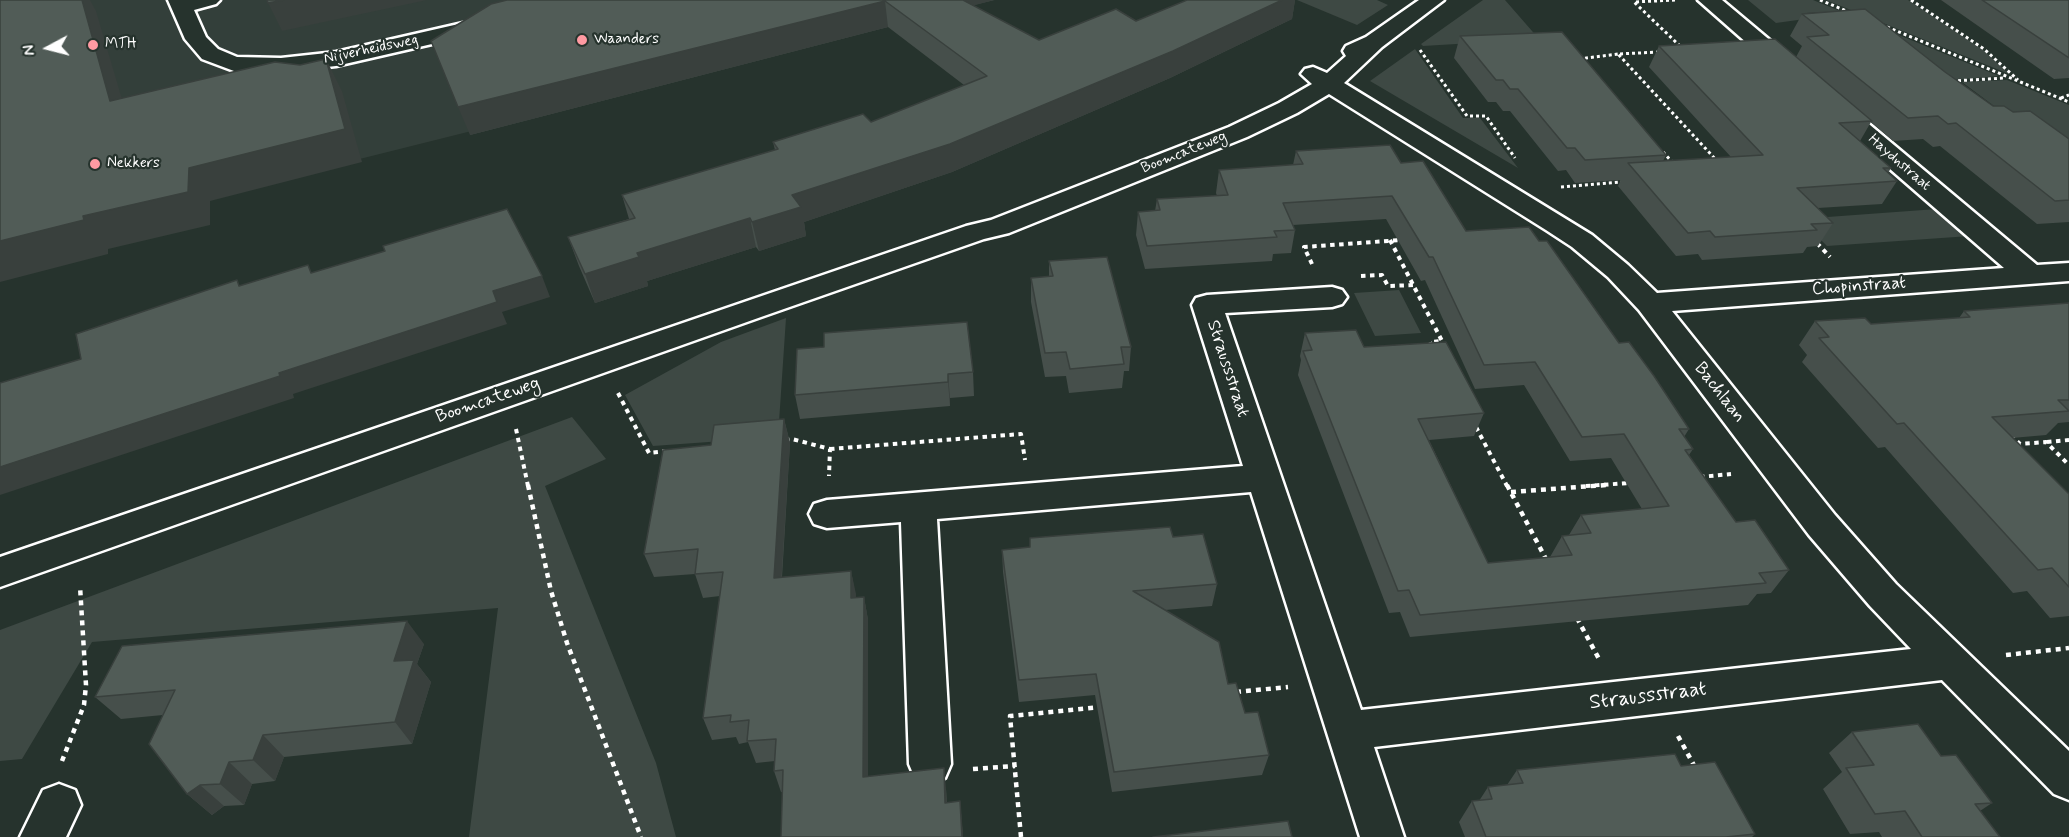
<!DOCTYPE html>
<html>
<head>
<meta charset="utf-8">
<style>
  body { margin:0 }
  #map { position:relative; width:2069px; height:837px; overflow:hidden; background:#26332d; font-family:Mynerve,sans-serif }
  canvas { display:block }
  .north { position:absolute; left:18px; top:18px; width:60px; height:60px; -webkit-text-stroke:4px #26332d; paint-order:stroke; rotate:263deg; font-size:16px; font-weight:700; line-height:24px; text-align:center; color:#fff }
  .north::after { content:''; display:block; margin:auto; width:21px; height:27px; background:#fff; clip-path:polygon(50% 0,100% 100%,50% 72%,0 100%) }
</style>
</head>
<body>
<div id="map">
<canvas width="2069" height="837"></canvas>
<div class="north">N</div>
</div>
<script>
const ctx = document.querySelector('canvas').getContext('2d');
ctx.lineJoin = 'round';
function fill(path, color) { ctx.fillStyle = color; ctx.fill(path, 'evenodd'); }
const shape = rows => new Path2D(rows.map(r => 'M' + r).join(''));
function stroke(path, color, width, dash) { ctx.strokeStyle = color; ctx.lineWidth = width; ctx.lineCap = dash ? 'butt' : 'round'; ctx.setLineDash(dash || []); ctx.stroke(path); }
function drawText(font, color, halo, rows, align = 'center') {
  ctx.font = font + ' Mynerve,sans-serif'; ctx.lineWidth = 4.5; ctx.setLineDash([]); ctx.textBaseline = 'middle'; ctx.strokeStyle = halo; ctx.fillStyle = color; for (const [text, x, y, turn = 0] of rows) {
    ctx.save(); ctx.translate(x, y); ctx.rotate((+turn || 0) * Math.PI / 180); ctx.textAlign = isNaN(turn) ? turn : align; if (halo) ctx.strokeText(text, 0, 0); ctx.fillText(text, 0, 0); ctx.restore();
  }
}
const built = shape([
  [0,0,995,0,0,249]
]);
const green = shape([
  [1297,0,1377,0,1388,5,1357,25],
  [1483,0,1505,0,1539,39,1423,46,1421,44],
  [1748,0,1813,0,1999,76,1951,80,1884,36,1829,12,1807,13,1812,18,1776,23],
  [1826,0,1908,0,1982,49,2009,74],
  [1415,49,1463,118,1480,118,1518,168,1370,81],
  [2007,80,2069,105,2069,155,2010,118,1962,82],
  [1937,209,1970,236,1827,246,1800,219],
  [1399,290,1421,333,1375,336,1354,293],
  [786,318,778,437,653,446,625,395,721,342],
  [572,417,606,459,545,486,656,763,676,837,469,837,498,608,92,642,22,759,0,761,0,630]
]);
const pathFar2 = shape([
  [1675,0,1634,2,1681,47],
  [1820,0,1849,12],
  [1911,0,1984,49,2018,80],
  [1887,27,2069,102],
  [1420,50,1467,116,1486,116,1515,158],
  [1659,52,1618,54,1718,162],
  [1579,59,1618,54],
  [1952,81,2005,78],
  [2061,98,2069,95],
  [1663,152,1674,164],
  [1561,187,1622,182]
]);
const pathFar1 = shape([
  [1390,240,1442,341,1430,342,1432,347],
  [1817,243,1830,257],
  [1312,264,1304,247,1401,240],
  [1361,276,1382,275,1388,286,1414,285],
  [618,393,649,453,667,451],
  [1476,427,1507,486],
  [516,429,528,486],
  [2011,435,2020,444,2046,442,2069,465],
  [785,440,792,439,830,449,829,476],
  [2047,442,2069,440],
  [830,449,1021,434,1025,460],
  [1700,477,1731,474],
  [1586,486,1629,483]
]);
const path = shape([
  [528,485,551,591,567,643,641,837],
  [1507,485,1547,561],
  [1511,492,1606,485],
  [1577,618,1599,659],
  [2006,655,2069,648],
  [1236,692,1288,687],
  [1678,736,1696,769],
  [62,761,84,705,86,685,80,586],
  [973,769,1015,766],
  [1021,837,1010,716,1100,707]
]);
const minor = shape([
  [168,0,220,0,216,4,194,10,206,37,218,49,237,57,281,58,336,52,485,18,493,20,496,25,493,30,336,66,281,72,234,71,202,59,185,39,168,0],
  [1419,0,1444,0,1382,47,1344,83,1592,235,1628,265,1657,293,2004,268,1821,109,1818,104,1821,99,1830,97,1839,99,2037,265,2069,263,2069,281,1672,311,1835,515,1896,584,2069,751,2069,800,2054,794,1942,680,1374,747,1404,837,1360,837,1251,492,937,519,951,764,945,778,930,784,915,778,909,764,901,522,827,528,814,524,809,514,814,504,827,500,1243,466,1192,305,1196,298,1207,295,1332,287,1342,290,1347,297,1342,304,1332,307,1225,313,1361,710,1911,649,1870,606,1809,535,1639,310,1608,277,1572,247,1546,230,1329,94,1297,113,1247,137,1009,233,984,239,761,317,0,587,0,557,966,226,991,220,1229,127,1279,103,1312,84,1301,74,1305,69,1313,67,1327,73,1346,56,1343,51,1346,46,1366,37,1419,0],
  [1698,0,1722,0,1797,63,1801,68,1797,73,1789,75,1781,73,1698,0],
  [59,784,75,790,81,805,66,837,20,837,43,790,59,784]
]);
const wall = shape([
  [994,0,973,5,1039,40,1136,21,1187,0,1295,0,1292,19,1170,78,952,172,804,222,806,236,759,251,756,247,647,281,648,286,595,303,579,266,568,237,629,219,622,195,775,150,773,142,871,122,964,85,888,27,470,135,491,4],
  [1941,0,2069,0,2069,78,2054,79],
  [1802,14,1945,72,1993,106,2013,112,2069,139,2069,222,2037,224,1940,146,1933,147,1923,139,1893,141,1871,122,1860,141,1891,168,1888,173,1897,181,1882,204,1818,208,1833,223,1818,246,1807,247,1803,253,1702,260,1698,254,1676,256,1618,186,1621,180,1575,183,1566,170,1558,171,1510,111,1503,111,1496,102,1488,102,1454,58,1460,36,1666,155,1663,161,1731,157,1649,67,1659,46,1796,57,1802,46,1790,36],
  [1296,151,1401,163,1466,231,1539,241,1619,343,1689,429,1684,437,1693,449,1689,455,1736,522,1789,570,1771,593,1757,594,1748,605,1410,637,1400,612,1389,613,1298,375,1301,360,1300,356,1305,333,1364,347,1484,413,1474,436,1429,440,1488,563,1550,557,1562,536,1569,535,1581,515,1642,509,1611,458,1570,461,1524,385,1475,389,1425,280,1421,281,1386,219,1293,225,1295,230,1291,253,1273,254,1272,261,1145,269,1136,235,1138,212,1155,211,1157,199,1217,196,1216,193,1219,170,1293,165],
  [1049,261,1131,347,1129,371,1124,371,1122,388,1069,393,1066,376,1045,377,1031,302,1031,278,1049,277],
  [2069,303,2069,422,2058,423,2046,435,2012,438,2069,494,2069,616,2050,618,2027,591,2013,593,1885,447,1878,448,1802,362,1807,355,1799,345,1815,321,1871,324,1959,318,1964,311],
  [797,349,973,372,974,396,950,398,950,406,800,419,795,395],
  [784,419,790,443,782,577,851,571,856,598,864,597,868,620,868,776,946,789,947,803,960,801,963,837,781,837,783,792,781,792,774,771,775,761,756,763,748,742,739,744,736,737,712,740,703,718,720,596,703,598,695,574,654,577,644,554,711,445],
  [1173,537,1217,584,1212,606,1165,610,1228,684,1269,755,1262,775,1112,792,1095,695,1019,702,1003,572,1002,550],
  [424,644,417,664,431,682,412,744,284,757,275,781,252,784,244,805,224,806,212,815,187,794,163,715,121,719,95,697],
  [1852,732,1941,756,1992,803,1980,811,2000,837,1882,837,1879,832,1850,834,1823,789,1842,772,1829,753],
  [1681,766,1755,834,1752,837,1465,837,1459,822,1472,801,1479,801,1488,787,1507,785,1517,770]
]);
const shadedWall = shape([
  [82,0,90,0,96,11,132,133,110,101],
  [284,0,427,0,282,31,268,3],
  [941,0,994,0,941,14],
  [1282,0,1295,0,1292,19,1170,78,952,172,804,222,806,236,759,251,752,222,792,195],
  [885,1,888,27,470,135,458,107],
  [326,59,342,91,362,162,210,201,210,225,108,249,108,254,0,282,0,241,189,168],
  [750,218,756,247,647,281,648,286,595,303,585,274,637,253],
  [542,276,550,297,502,312,507,324,293,394,294,398,0,495,0,467,279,373,493,291],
  [948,374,950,398,950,406,948,382],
  [784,419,790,443,780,601,774,578],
  [851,571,856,594,855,621,851,598],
  [864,597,868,620,868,798,863,777],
  [407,621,424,644,417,664,431,682,412,744,395,722,394,661],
  [263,735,284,757,275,781,253,760],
  [229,762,252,784,244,805,220,784],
  [944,768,946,789,948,823,945,803],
  [200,785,224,806,212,815,187,794],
  [960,801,962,821,963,837,962,837]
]);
const building = shape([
  [0,0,82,0,110,101,275,62,300,65,326,59,345,129,189,168,188,192,83,216,84,220,0,241,0,0],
  [267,0,284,0,268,3,267,0],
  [507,0,963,0,1039,40,1116,9,1136,21,1187,0,1282,0,1173,51,950,144,792,195,801,207,752,222,750,218,637,253,639,257,585,274,568,237,635,218,622,195,778,149,773,142,863,114,871,122,987,76,885,1,458,107,431,41,491,4,507,0],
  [1982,0,2069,0,2069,58,1982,0],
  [1865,9,1945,72,1993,106,2004,106,2013,112,2030,111,2069,139,2069,200,2055,201,1956,123,1948,124,1938,116,1908,118,1807,37,1829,35,1802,14,1865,9],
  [1562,32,1666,155,1585,160,1575,148,1567,148,1518,89,1510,89,1503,80,1496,80,1460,36,1562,32],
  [1775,39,1872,121,1839,123,1891,168,1883,168,1897,181,1797,188,1833,223,1811,224,1817,230,1715,237,1710,231,1688,233,1628,163,1763,155,1659,46,1775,39],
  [1390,145,1401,163,1423,161,1466,231,1529,227,1539,241,1547,241,1619,343,1629,342,1654,376,1689,429,1679,429,1693,449,1685,450,1736,522,1755,520,1789,570,1759,573,1766,583,1420,615,1409,590,1398,591,1303,351,1312,350,1305,333,1356,330,1364,347,1446,342,1484,413,1418,419,1488,563,1572,555,1562,536,1591,533,1581,515,1669,506,1624,434,1582,437,1535,362,1484,365,1433,257,1429,257,1392,196,1283,203,1295,230,1274,231,1277,237,1147,246,1138,212,1160,210,1157,199,1228,195,1219,170,1303,164,1296,151,1390,145],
  [507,209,542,276,493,291,497,302,279,373,280,376,0,467,0,383,81,359,76,334,237,280,239,286,308,265,311,273,385,251,383,246,507,209],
  [1107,257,1131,347,1121,347,1124,364,1070,369,1066,352,1045,353,1031,278,1053,276,1049,261,1107,257],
  [2069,303,2069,400,2058,400,2069,411,1992,417,2069,494,2069,587,2052,568,2038,570,1904,423,1897,424,1819,338,1829,337,1815,321,1865,318,1871,324,1970,317,1964,311,2069,303],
  [967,322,973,372,948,374,948,382,795,395,797,349,824,347,824,333,967,322],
  [784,419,774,578,851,571,851,598,864,597,863,777,944,768,945,803,960,801,962,837,781,837,783,770,774,771,776,739,747,741,749,720,730,722,731,715,703,718,723,572,695,574,698,549,644,554,663,450,711,445,714,425,784,419],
  [1170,527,1173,537,1203,534,1217,584,1133,591,1219,642,1228,684,1236,683,1245,713,1258,712,1269,755,1114,772,1096,674,1019,680,1002,550,1030,547,1030,538,1170,527],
  [407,621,394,661,414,660,395,722,263,735,253,760,229,762,220,784,200,785,187,794,149,744,175,690,95,697,122,646,407,621],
  [1918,724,1941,756,1956,755,1992,803,1975,804,2000,837,1922,837,1905,811,1875,814,1846,768,1874,765,1852,732,1918,724],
  [1675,754,1681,766,1715,762,1755,834,1726,837,1486,837,1472,801,1492,799,1488,787,1523,783,1517,770,1675,754],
  [1288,821,1292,837,1153,837,1288,821]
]);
const markers = [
  [582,40,6,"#ff9aa2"],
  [93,45,6,"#ff9aa2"],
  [95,164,6,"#ff9aa2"]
];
const farPoinames = [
  ["Waanders",594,40],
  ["MTH",105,45],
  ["Nekkers",107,164]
];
const farStreetnames = [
  ["Nijverheidsweg",371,50,-12],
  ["Boomcateweg",1184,153,-22],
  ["Haydnstraat",1899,163,41]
];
const streetNames = [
  ["Chopinstraat",1859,287,-4],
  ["Straussstraat",1227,369,72],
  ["Bachlaan",1719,393,52],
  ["Boomcateweg",488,401,-19]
];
const nearStreetnames = [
  ["Straussstraat",1648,697,-7]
];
fill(built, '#333f3a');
fill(green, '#3e4944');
stroke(minor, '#fff', 5);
stroke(pathFar2, '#fff', 3, [3, 3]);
stroke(pathFar1, '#fff', 4, [4.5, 4.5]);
stroke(path, '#fff', 4.5, [5, 5]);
fill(minor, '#26332d');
fill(wall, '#464f4b');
fill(shadedWall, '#39403d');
fill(building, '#515c57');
stroke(building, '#39403d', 1.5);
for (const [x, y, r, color] of markers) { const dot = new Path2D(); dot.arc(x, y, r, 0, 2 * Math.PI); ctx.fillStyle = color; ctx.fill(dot); stroke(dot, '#26332d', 2); }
drawText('15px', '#fff', '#26332d', farPoinames, 'left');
drawText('15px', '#fff', '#26332d', farStreetnames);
drawText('18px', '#fff', '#26332d', streetNames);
drawText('21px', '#fff', '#26332d', nearStreetnames);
</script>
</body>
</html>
